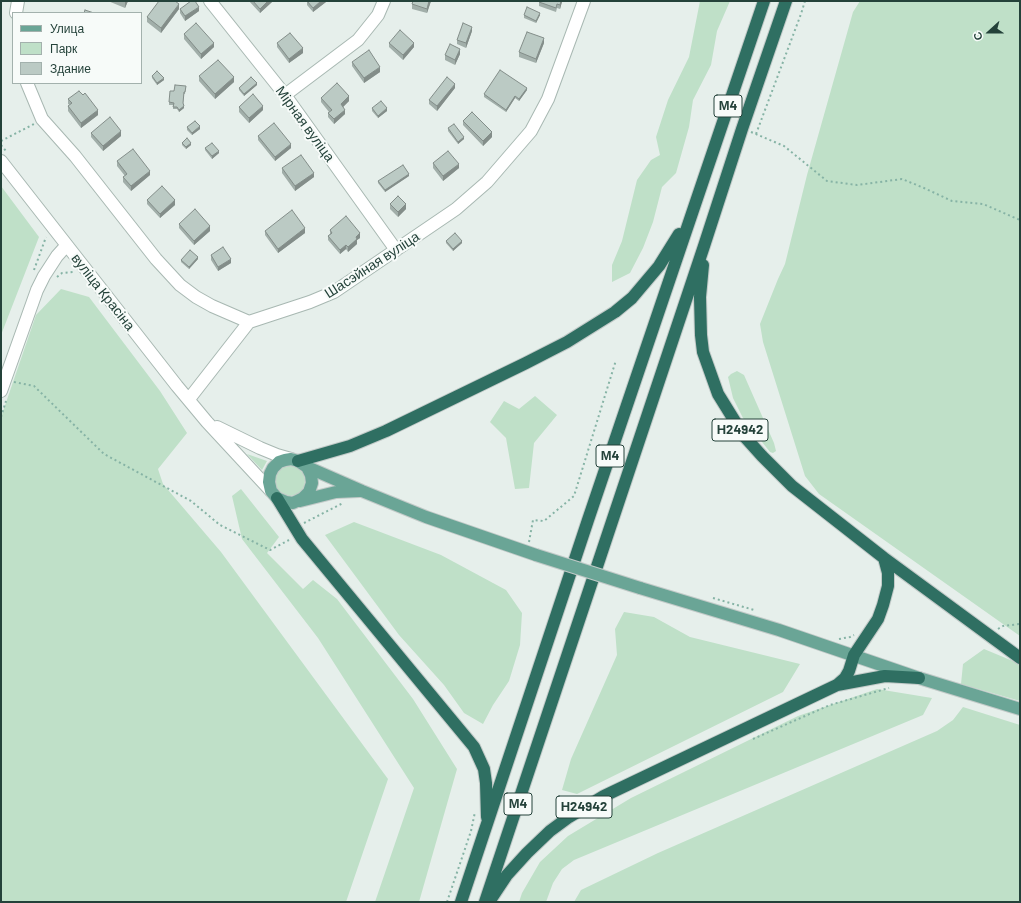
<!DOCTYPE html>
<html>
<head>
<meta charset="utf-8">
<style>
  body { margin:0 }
  #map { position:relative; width:1021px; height:903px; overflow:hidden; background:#e6efeb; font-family:Barlow,sans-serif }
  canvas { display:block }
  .frame { position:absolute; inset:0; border:2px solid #24423a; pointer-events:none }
  .legend { position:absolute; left:12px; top:12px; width:130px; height:72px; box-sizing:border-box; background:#f7fbf9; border:1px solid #a3b1ad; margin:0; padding:5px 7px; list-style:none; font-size:12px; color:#24423a }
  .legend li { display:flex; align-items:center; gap:8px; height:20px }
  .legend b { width:20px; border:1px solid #a3b1ad }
  .north { position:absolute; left:969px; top:12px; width:40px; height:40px; -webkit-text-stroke:3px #f7fbf9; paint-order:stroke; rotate:249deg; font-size:11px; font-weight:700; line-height:16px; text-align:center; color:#24423a }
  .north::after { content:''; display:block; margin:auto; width:14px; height:18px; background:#24423a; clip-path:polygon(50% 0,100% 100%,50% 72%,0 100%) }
</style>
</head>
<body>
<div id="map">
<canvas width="1021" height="903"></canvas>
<div class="frame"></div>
<ul class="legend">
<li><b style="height:5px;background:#6aa596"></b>Улица</li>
<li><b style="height:11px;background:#bfe0c8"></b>Парк</li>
<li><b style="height:11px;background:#bbcac4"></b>Здание</li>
</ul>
<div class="north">С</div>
</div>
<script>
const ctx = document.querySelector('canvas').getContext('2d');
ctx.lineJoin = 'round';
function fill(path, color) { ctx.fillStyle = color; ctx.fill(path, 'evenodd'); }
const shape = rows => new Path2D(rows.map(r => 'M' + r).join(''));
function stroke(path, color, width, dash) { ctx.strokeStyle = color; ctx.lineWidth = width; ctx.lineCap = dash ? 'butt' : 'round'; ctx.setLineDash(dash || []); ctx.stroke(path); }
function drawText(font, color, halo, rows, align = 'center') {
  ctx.font = font + ' Barlow,sans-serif'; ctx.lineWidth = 4; ctx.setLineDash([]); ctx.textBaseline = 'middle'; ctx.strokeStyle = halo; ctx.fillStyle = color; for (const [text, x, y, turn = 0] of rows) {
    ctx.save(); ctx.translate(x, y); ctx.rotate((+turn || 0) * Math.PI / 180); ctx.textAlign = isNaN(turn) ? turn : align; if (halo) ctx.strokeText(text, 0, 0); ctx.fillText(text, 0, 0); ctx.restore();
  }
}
const green = shape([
  [700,1,730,1,717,31,711,65,693,100,689,127,676,173,662,187,653,222,643,248,630,273,612,282,612,265,622,241,637,180,651,160,660,155,656,137,668,100,689,57],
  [860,1,1020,1,1020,636,819,494,805,476,763,342,760,324,778,279,785,264,807,175,853,12],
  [1,186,39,237,1,335],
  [61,289,89,297,160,391,187,433,158,469,163,484,221,552,388,779,346,902,1,902,1,417,36,315],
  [737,371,744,375,774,443,776,451,773,453,770,452,743,418,733,398,728,377,731,374],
  [535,396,557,415,534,443,529,488,515,489,506,438,490,422,504,401,519,409],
  [247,454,267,461,262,470],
  '275 481a15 15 0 1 1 30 0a15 15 0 1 1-30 0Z',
  [241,489,279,537,267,553,303,589,313,580,337,599,413,699,457,769,419,902,375,902,414,788,318,638,242,539,232,496],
  [354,522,441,555,506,590,522,613,520,645,509,681,493,705,483,724,464,713,444,685,399,635,325,535],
  [624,612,654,617,690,637,800,664,783,692,577,794,562,790,571,759,617,655,615,629],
  [984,649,1020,664,1020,701,961,684,963,664],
  [877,689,932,698,923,715,574,860,562,869,553,883,546,902,519,902,522,893,540,862,568,836,631,798,798,716],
  [963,707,1020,725,1020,902,574,902,581,890,658,853,937,731,953,720]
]);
const path = shape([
  [751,132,784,146,827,181,857,185,902,179,924,188,952,201,983,204,1020,220],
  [756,134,801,14,805,1],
  [1,141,34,124],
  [1,145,6,151],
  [34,270,46,237],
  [57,277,62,273,73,272],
  [14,382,34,386,104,454,191,501,220,525,270,550,289,540],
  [1,417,6,401],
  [304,523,343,503],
  [529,542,533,520,544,521,574,496,616,360],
  [713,598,754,610],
  [998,629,1003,626,1020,624],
  [839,639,850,637,854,635],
  [753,739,830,705,889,688],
  [447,902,471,831,475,812]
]);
const minor = shape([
  [210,1,285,95,396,250],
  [16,13,18,1],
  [27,83,42,119,75,156,156,259,180,285,196,297,212,306,249,322,310,302,334,292,456,209,487,182,531,131,548,99,584,1],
  [285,95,358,40,378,15,384,1],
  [1,161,177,386,207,422,271,491],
  [1,391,37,290,44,276,57,256,66,246],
  [189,399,249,322],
  [217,427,260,448,277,455,291,459]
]);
const major = shape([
  [307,467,311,475,312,483,309,492,303,498,293,503,286,502,277,498,271,491,269,482,270,474,273,468,279,462,285,460,291,459,298,461,307,467,362,491,426,517,536,555],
  [300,501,336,492,359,491],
  [640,588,779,630,919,678,1020,709]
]);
const highway = shape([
  [703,265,700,297,701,335,703,352,718,394,744,436,762,456,792,486,884,558,1020,658],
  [298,461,350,446,386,431,526,363,567,342,615,312,632,298,659,266,679,234],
  [277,498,302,539,474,747,484,769,486,783,487,817],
  [837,685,845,678,849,671,854,655,878,619,883,605,888,586,888,573,884,558],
  [491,899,507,875,527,853,550,831,569,817,604,796,837,685,885,676,919,678],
  [461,902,588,520,764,1],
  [485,902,704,246,742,129,786,1]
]);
const majorBridge = shape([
  [536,555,640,588]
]);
const wall = shape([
  [108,1,128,1,125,8],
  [249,1,272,1,272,2,260,13],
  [307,1,326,1,326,2,313,12,307,5],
  [431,1,427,13,412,9,412,4],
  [562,1,560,9,557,8,556,12,539,6,539,2],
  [179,9,161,33,147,22,147,17],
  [180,9,199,11,185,21,180,13],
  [524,15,540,15,536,23,524,18],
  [472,31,466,48,457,44,457,40],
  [184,34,214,47,201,59,184,39],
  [277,43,303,53,289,63,277,47],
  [389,43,414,47,403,60,389,47],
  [544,43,536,63,519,57,519,52],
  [460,54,455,65,445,60,445,55],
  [352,62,380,72,364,83,352,66],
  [152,76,164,80,157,85,152,78],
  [199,76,234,82,215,99,199,81],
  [257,85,244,96,239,90,239,88],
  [186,86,185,94,184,94,183,104,184,108,179,112,177,109,173,109,173,105,169,105,169,102,174,91],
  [455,88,437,111,429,104,429,100],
  [527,90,519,101,515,98,506,112,484,97,484,94],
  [83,95,98,115,81,128,68,111,68,106,70,105,68,104,68,99],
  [321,98,349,101,343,107,345,114,334,124,328,117,328,113,329,112,321,102],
  [239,107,263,110,249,123,239,112],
  [372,108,387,111,378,118,372,111],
  [463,121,492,137,483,146,463,125],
  [187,127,200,129,192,135,187,130],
  [448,128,464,139,458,144,448,131],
  [91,133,121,136,103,151,91,137],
  [258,136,291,148,275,161,258,140],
  [182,143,191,145,186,149,182,145],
  [205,148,219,153,212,159,205,150],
  [117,161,150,175,131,191,123,182,123,177,125,176,117,166],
  [433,163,459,168,443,181,433,168],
  [282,168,314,177,295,191,282,173],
  [409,176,385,192,378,183,378,181],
  [147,200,175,205,160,218,147,204],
  [390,204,406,209,398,217,390,209],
  [179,224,210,231,194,245,179,228],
  [330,230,360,238,357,240,357,244,348,252,346,249,340,254,328,240,328,236,330,234],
  [265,231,305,233,278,253,265,235],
  [446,241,462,243,453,251,446,243],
  [211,255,231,263,218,271,211,260],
  [198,259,189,269,181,262,181,260]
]);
const shadedWall = shape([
  [125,1,128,1,125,8],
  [268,1,272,1,272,2,260,13,260,9],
  [321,1,326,1,326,2,313,12,313,8],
  [429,1,431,1,427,13,427,9],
  [561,1,562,1,562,2,560,9,560,5],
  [179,4,179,9,161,33,161,28],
  [199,7,199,11,185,21,185,16],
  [540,13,540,15,536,23,536,21],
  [472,27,472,31,466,48,466,43],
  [544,38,544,43,536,63,536,59],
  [214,43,214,47,201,59,201,54],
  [414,43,414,47,403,60,403,55],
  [303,48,303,53,289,63,289,59],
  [460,49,460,54,455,65,455,60],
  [380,67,380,72,364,83,364,78],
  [234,77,234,82,215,99,215,94],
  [164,78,164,80,157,85,157,83],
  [257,83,257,85,244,96,244,94],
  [455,84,455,88,437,111,437,106],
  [527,88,527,90,519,101,519,99],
  [349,96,349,101,341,109,341,104],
  [515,96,515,98,506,112,506,110],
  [184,106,184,108,179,112,179,110],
  [263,106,263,110,249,123,249,118],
  [387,108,387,111,378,118,378,116],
  [98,110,98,115,81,128,81,123],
  [345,110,345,114,334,124,334,119],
  [200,126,200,129,192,135,192,133],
  [121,131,121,136,103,151,103,146],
  [492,132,492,137,483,146,483,141],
  [464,137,464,139,458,144,458,142],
  [191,143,191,145,186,149,186,147],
  [291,144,291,148,275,161,275,157],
  [219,151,219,153,212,159,212,156],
  [459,164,459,168,443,181,443,176],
  [150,171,150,175,131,191,131,186],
  [314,173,314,177,295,191,295,186],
  [409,174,409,176,385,192,385,190],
  [175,200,175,205,160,218,160,214],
  [406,204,406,209,398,217,398,212],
  [210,226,210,231,194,245,194,241],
  [305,228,305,233,278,253,278,249],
  [360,233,360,238,357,240,357,244,348,252,348,247,356,237],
  [462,241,462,243,453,251,453,249],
  [346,245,346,249,340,254,340,250],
  [198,257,198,259,189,269,189,267],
  [231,259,231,263,218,271,218,267]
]);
const building = shape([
  [159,1,175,1,179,4,161,28,147,17,159,1],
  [191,1,195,1,199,7,185,16,180,9,191,1],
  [253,1,268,1,260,9,253,1],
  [307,1,321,1,313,8,307,1],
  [413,1,429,1,427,9,412,4,413,1],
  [539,1,561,1,560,5,557,4,556,8,539,2,539,1],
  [527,7,540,13,536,21,524,15,527,7],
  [85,10,94,13,84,13,85,10],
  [196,23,214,43,201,54,184,34,196,23],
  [463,23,472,27,466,43,457,40,463,23],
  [400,30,414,43,403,55,389,43,400,30],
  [527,32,544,38,536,59,519,52,527,32],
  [290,33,303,48,289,59,277,43,290,33],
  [450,44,460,49,455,60,445,55,450,44],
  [369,50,380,67,364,78,352,62,369,50],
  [218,60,234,77,215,94,199,76,218,60],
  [500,70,527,88,519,99,515,96,506,110,484,94,500,70],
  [157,71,164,78,157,83,152,76,157,71],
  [251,77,257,83,244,94,239,88,251,77],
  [447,77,455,84,437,106,429,100,447,77],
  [337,83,349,96,341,104,345,110,334,119,328,113,332,110,321,98,337,83],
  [175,85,186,86,185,92,184,92,183,103,184,106,179,110,177,107,173,107,174,103,169,102,170,91,174,91,175,85],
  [79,91,83,95,85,93,98,110,81,123,68,106,72,103,68,99,79,91],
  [253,94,263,106,249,118,239,107,253,94],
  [381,101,387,108,378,116,372,108,381,101],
  [472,112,492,132,483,141,463,121,472,112],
  [110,117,121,131,103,146,91,133,110,117],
  [195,121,200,126,192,133,187,127,195,121],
  [274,123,291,144,275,157,258,136,274,123],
  [454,124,464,137,458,142,448,128,454,124],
  [187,138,191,143,186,147,182,143,187,138],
  [212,143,219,151,212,156,205,148,212,143],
  [133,149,150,171,131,186,123,177,127,174,117,161,133,149],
  [448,151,459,164,443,176,433,163,448,151],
  [301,155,314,173,295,186,282,168,301,155],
  [403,165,409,174,385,190,378,181,403,165],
  [162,186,175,200,160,214,147,200,162,186],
  [398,196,406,204,398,212,390,204,398,196],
  [195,209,210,226,194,241,179,224,195,209],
  [292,210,305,228,278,249,265,231,292,210],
  [346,216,360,233,356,237,357,239,348,247,346,245,340,250,328,236,332,233,330,230,346,216],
  [455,233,462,241,453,249,446,241,455,233],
  [223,247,231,259,218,267,211,255,223,247],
  [190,250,198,257,189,267,181,260,190,250]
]);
const shields = [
  [728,106,28],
  [740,430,56],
  [610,456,28],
  [518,804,28],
  [584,807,56]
];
const shieldNames = [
  ["М4",728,106],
  ["Н24942",740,430],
  ["М4",610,456],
  ["М4",518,804],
  ["Н24942",584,807]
];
const streetNames = [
  ["Мірная вуліца",305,124,54],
  ["Шасэйная вуліца",372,265,-33],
  ["вуліца Красіна",103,292,52]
];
fill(green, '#bfe0c8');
stroke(minor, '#a8b8b2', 14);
stroke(major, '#c2cac8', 14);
stroke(highway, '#c2cac8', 14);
stroke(path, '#86b3a5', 2, [2, 3]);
stroke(minor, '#fff', 12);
stroke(major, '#6aa596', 12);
stroke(highway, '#2f6f62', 12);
stroke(majorBridge, '#c2cac8', 14, []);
stroke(majorBridge, '#6aa596', 12);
fill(wall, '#a1aea9');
fill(shadedWall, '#838d89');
fill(building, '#bbcac4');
stroke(building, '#838d89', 1);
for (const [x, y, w] of shields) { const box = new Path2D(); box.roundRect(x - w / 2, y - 11, w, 22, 3); ctx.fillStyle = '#f7fbf9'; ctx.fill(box); stroke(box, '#24423a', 1); }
drawText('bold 13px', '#24423a', null, shieldNames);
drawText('14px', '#24423a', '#f7fbf9', streetNames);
</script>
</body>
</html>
